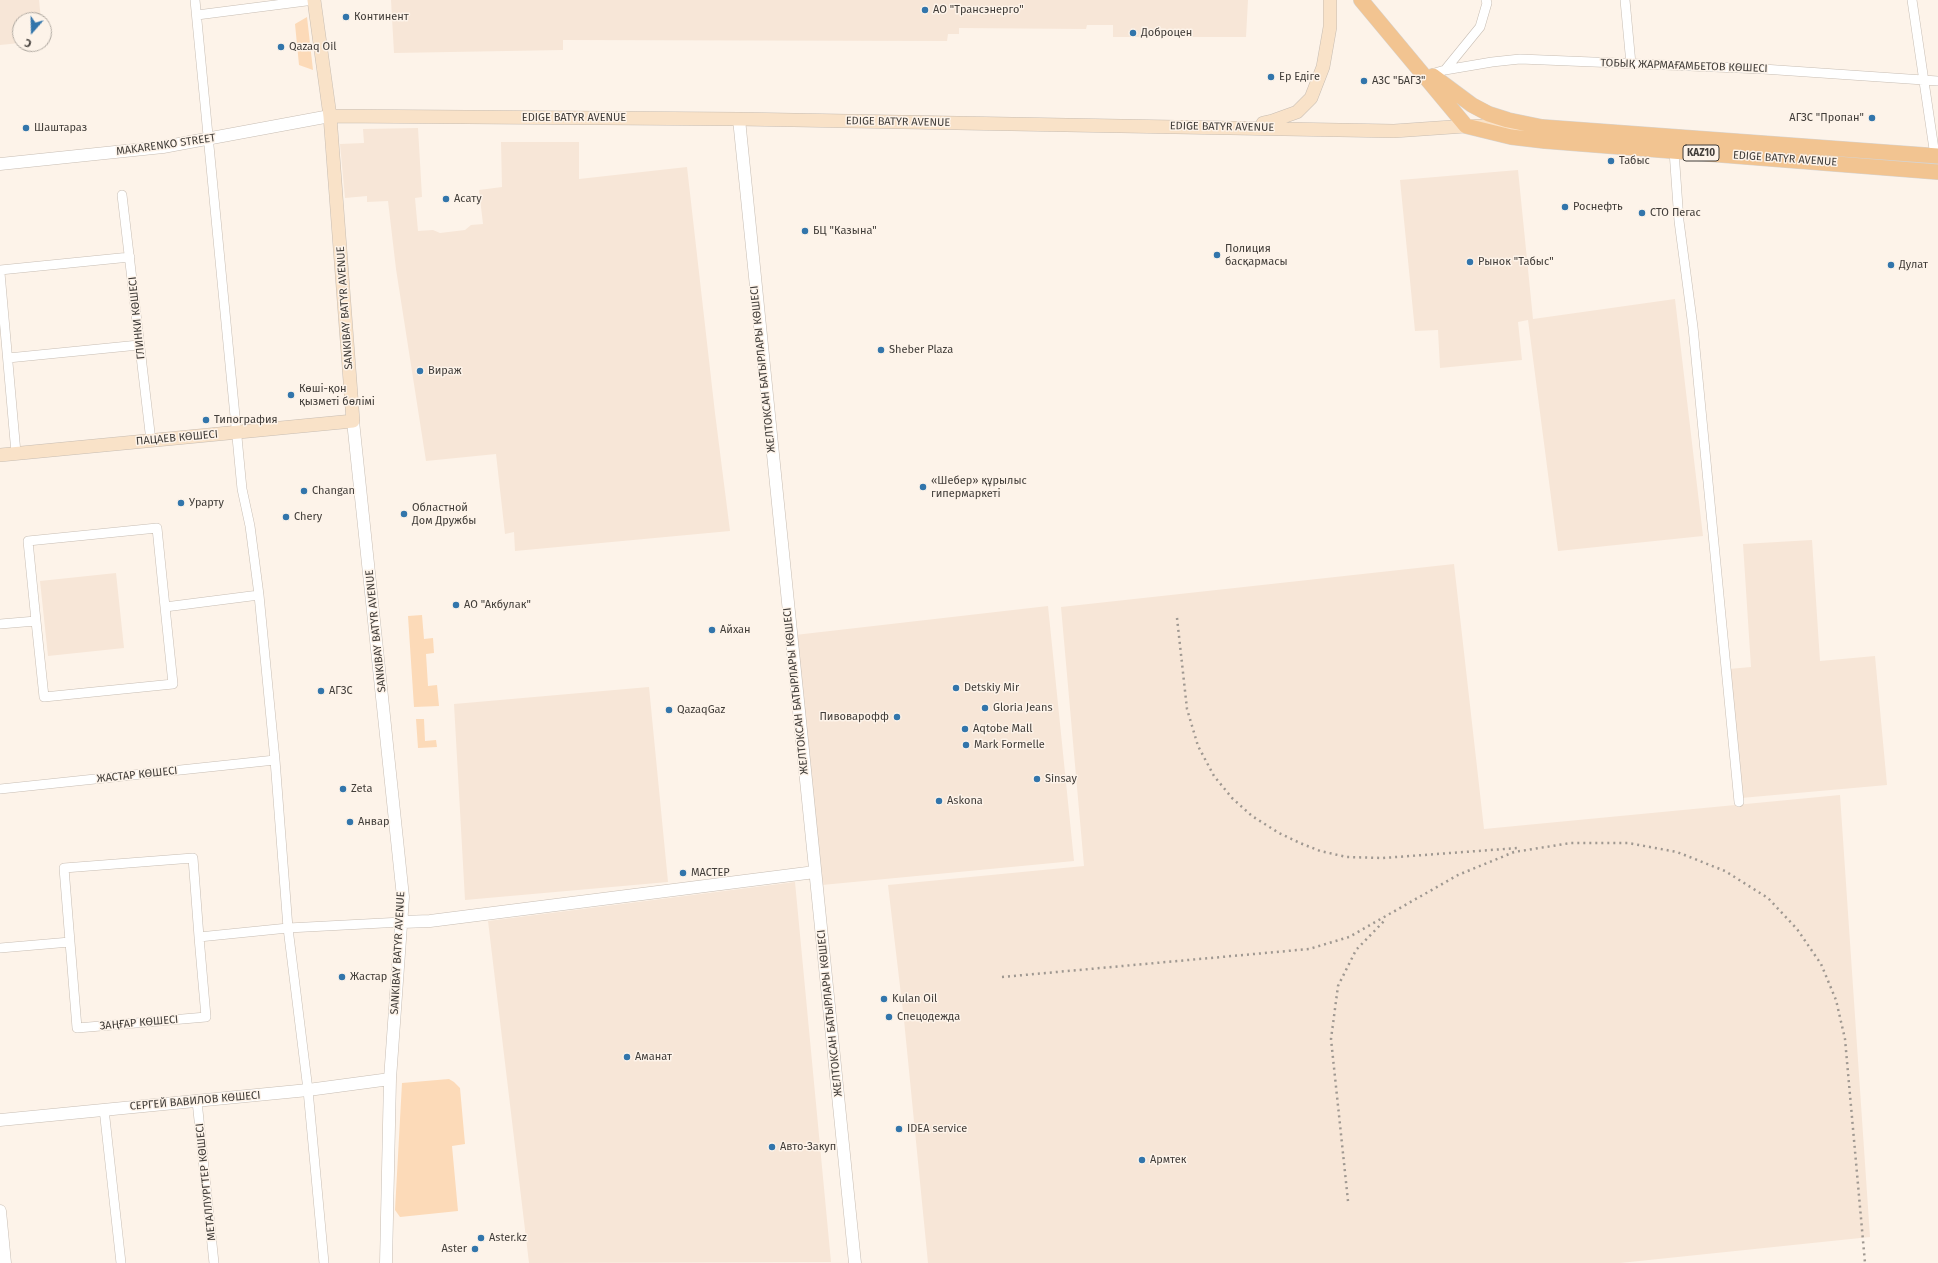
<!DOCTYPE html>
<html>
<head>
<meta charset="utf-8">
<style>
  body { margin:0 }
  #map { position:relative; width:1938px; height:1263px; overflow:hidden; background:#fdf3e9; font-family:"Fira Sans",sans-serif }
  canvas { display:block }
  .north { position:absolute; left:12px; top:12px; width:40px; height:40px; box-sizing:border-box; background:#fdf3e9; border:1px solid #b1aaa2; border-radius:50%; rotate:200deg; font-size:11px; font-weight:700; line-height:16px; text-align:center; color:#403c38 }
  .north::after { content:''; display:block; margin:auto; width:14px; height:18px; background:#3275ab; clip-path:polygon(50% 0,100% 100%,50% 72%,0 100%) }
</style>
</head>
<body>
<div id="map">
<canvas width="1938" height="1263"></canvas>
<div class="north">С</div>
</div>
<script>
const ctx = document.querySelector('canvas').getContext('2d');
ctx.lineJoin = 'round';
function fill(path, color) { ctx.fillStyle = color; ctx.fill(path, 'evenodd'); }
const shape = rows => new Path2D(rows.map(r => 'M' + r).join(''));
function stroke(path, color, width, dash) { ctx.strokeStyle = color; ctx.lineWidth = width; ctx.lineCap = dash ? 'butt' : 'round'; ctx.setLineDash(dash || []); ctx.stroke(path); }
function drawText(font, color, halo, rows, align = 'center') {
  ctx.font = font + ' "Fira Sans",sans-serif'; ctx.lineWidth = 3; ctx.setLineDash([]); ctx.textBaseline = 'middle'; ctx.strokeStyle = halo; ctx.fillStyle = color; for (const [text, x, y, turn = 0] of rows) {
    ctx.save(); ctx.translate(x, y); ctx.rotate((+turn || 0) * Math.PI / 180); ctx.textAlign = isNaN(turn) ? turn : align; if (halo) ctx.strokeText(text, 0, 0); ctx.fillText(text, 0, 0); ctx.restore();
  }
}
const built = shape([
  [0,0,39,0,41,20,20,20,20,43,0,45],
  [391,0,1248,0,1246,37,1113,37,1113,25,1087,25,1086,29,959,28,959,34,948,34,947,41,563,40,563,50,394,53],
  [418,128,422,197,415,198,418,231,433,230,440,233,465,230,471,225,483,224,479,190,502,187,501,142,579,142,579,179,687,167,715,413,730,531,515,551,514,532,505,534,496,454,426,461,396,269,388,201,367,202,367,196,345,198,340,144,364,143,363,129],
  [1518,170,1533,319,1675,299,1703,536,1558,551,1528,320,1518,322,1522,360,1440,368,1438,330,1415,331,1400,180],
  [1812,540,1820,661,1875,656,1887,785,1741,798,1729,669,1751,667,1743,544],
  [1454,564,1484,829,1840,795,1870,1237,1620,1263,928,1263,904,1020,888,885,1084,866,1061,607],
  [116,573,124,648,48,656,40,581],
  [1048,606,1074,861,822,885,795,635],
  [649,687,668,882,465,900,454,704],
  [795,882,831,1262,529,1263,488,921]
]);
const green = shape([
  [307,17,313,70,299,65,295,24],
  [422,615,424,639,433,638,434,653,426,654,428,686,437,685,439,706,414,707,408,616],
  [416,719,424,719,425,741,436,740,437,747,418,748],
  [449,1079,454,1082,460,1088,465,1144,452,1146,458,1211,400,1217,395,1210,402,1083]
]);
const minor = shape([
  [195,0,242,489,250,526,259,595,275,760,288,928,308,1090,324,1263],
  [1625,0,1631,64],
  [1912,0,1935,156],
  [197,15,314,0],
  [1445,70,1480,27,1487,3,1486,0],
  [1431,74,1445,70,1492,62,1520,59,1763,69,1938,81],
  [1674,151,1679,221,1693,327,1739,802],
  [122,195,151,441],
  [0,270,130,257],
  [0,273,16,453],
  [8,358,139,345],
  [36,621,44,697,173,684,165,607,259,595],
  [0,624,36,621,28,541,157,528,165,607],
  [0,789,275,760],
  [70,942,77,1028,206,1017,199,937,288,928,402,922],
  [0,948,70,942,64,868,193,858,199,937],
  [197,1101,214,1263],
  [104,1109,121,1263]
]);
const tertiary = shape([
  [739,119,855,1263],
  [0,164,163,147,330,116],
  [353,421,403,897,390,1079,386,1263],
  [402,922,430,921,815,872],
  [0,1120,308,1090,390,1079],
  [0,1211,5,1263]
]);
const secondary = shape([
  [330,116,739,119,1394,131,1466,126,1520,126],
  [1263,123,1272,121,1297,112,1311,98,1323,67,1330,27,1330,0],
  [0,455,353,421,330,116,314,0]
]);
const primary = shape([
  [1361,0,1466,126,1511,137,1545,141,1938,172],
  [1433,76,1472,105,1489,114,1508,120,1542,127,1938,156]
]);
const rail = shape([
  [1177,618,1187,709,1198,746,1214,776,1232,798,1252,816,1279,833,1300,843,1320,851,1347,857,1383,858,1518,848],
  [1002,977,1309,949,1349,937,1458,875,1514,852,1571,843,1628,843,1677,852,1725,871,1768,898,1797,929,1821,964,1836,1000,1845,1039,1865,1263],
  [1348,1201,1331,1039,1338,986,1356,950,1386,919]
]);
const markers = [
  [925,10,4,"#3275ab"],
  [346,17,4,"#3275ab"],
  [1133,33,4,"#3275ab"],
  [281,47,4,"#3275ab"],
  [1271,77,4,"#3275ab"],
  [1364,81,4,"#3275ab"],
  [1872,118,4,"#3275ab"],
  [26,128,4,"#3275ab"],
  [1611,161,4,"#3275ab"],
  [446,199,4,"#3275ab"],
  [1565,207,4,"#3275ab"],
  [1642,213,4,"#3275ab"],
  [805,231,4,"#3275ab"],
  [1217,255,4,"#3275ab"],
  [1470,262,4,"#3275ab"],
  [1891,265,4,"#3275ab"],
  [881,350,4,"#3275ab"],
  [420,371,4,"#3275ab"],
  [291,395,4,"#3275ab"],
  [206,420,4,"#3275ab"],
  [923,487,4,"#3275ab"],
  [304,491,4,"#3275ab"],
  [181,503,4,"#3275ab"],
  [404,514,4,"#3275ab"],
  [286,517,4,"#3275ab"],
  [456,605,4,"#3275ab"],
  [712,630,4,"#3275ab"],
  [956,688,4,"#3275ab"],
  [321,691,4,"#3275ab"],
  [985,708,4,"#3275ab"],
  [669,710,4,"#3275ab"],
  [897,717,4,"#3275ab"],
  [965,729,4,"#3275ab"],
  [966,745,4,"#3275ab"],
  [1037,779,4,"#3275ab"],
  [343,789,4,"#3275ab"],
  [939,801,4,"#3275ab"],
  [350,822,4,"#3275ab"],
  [683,873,4,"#3275ab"],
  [342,977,4,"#3275ab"],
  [884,999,4,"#3275ab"],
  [889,1017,4,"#3275ab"],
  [627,1057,4,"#3275ab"],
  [899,1129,4,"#3275ab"],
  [772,1147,4,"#3275ab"],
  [1142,1160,4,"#3275ab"],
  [481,1238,4,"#3275ab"],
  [475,1249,4,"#3275ab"]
];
const shields = [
  [1701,153,36]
];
const shieldNames = [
  ["KAZ10",1701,153]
];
const poiNames = [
  ["АО \"Трансэнерго\"",933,10],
  ["Континент",354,17],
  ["Доброцен",1141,33],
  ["Qazaq Oil",289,47],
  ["Ер Едіге",1279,77],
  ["АЗС \"БАГЗ\"",1372,81],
  ["АГЗС \"Пропан\"",1864,118,"right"],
  ["Шаштараз",34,128],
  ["Табыс",1619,161],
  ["Асату",454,199],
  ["Роснефть",1573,207],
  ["СТО Пегас",1650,213],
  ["БЦ \"Казына\"",813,231],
  ["Полиция",1225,249],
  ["басқармасы",1225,262],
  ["Рынок \"Табыс\"",1478,262],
  ["Дулат",1899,265],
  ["Sheber Plaza",889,350],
  ["Вираж",428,371],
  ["Көші-қон",299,389],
  ["қызметі бөлімі",299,402],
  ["Типография",214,420],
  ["«Шебер» құрылыс",931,481],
  ["гипермаркеті",931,494],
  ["Changan",312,491],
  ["Урарту",189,503],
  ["Областной",412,508],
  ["Дом Дружбы",412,521],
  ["Chery",294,517],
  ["АО \"Акбулак\"",464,605],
  ["Айхан",720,630],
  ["Detskiy Mir",964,688],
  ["АГЗС",329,691],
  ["Gloria Jeans",993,708],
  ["QazaqGaz",677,710],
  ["Пивоварофф",889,717,"right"],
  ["Aqtobe Mall",973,729],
  ["Mark Formelle",974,745],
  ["Sinsay",1045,779],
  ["Zeta",351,789],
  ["Askona",947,801],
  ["Анвар",358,822],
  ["МАСТЕР",691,873],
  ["Жастар",350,977],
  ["Kulan Oil",892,999],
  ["Спецодежда",897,1017],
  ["Аманат",635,1057],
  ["IDEA service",907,1129],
  ["Авто-Закуп",780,1147],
  ["Армтек",1150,1160],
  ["Aster.kz",489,1238],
  ["Aster",467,1249,"right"]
];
const streetNames = [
  ["ТОБЫҚ ЖАРМАҒАМБЕТОВ КӨШЕСІ",1684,66,2],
  ["EDIGE BATYR AVENUE",574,118],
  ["EDIGE BATYR AVENUE",898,122,1],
  ["EDIGE BATYR AVENUE",1222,127,1],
  ["MAKARENKO STREET",166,145,-8],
  ["EDIGE BATYR AVENUE",1785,159,4],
  ["SANKIBAY BATYR AVENUE",345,308,-94],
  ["ГЛИНКИ КӨШЕСІ",137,318,-96],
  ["ЖЕЛТОКСАН БАТЫРЛАРЫ КӨШЕСІ",763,369,-96],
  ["ПАЦАЕВ КӨШЕСІ",177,438,-5],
  ["SANKIBAY BATYR AVENUE",376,631,-96],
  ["ЖЕЛТОКСАН БАТЫРЛАРЫ КӨШЕСІ",796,691,-96],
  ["ЖАСТАР КӨШЕСІ",137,775,-6],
  ["SANKIBAY BATYR AVENUE",398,953,-87],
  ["ЖЕЛТОКСАН БАТЫРЛАРЫ КӨШЕСІ",830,1013,-96],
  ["ЗАҢҒАР КӨШЕСІ",139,1023,-5],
  ["СЕРГЕЙ ВАВИЛОВ КӨШЕСІ",195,1101,-5],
  ["МЕТАЛЛУРГТЕР КӨШЕСІ",206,1182,-96]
];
fill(built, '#f7e6d7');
fill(green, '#fcdab8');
stroke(minor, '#c7bdb3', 10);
stroke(tertiary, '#c7bdb3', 13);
stroke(secondary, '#c7bdb3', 14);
stroke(primary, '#d5d4d3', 16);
stroke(minor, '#fff', 9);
stroke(tertiary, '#fff', 12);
stroke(secondary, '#f9e2c8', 13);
stroke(primary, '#f2c491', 15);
stroke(rail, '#9f9891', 2.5, [2, 4]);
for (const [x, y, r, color] of markers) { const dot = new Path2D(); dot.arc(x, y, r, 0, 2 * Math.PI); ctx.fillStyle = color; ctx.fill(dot); stroke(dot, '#fdf3e9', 1.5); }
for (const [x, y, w] of shields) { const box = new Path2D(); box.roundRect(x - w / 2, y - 8, w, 16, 3); ctx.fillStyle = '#fdf3e9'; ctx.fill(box); stroke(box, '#403c38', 1); }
drawText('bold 10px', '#403c38', null, shieldNames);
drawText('11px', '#403c38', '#fdf3e9', poiNames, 'left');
drawText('11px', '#403c38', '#fdf3e9', streetNames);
</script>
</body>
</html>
